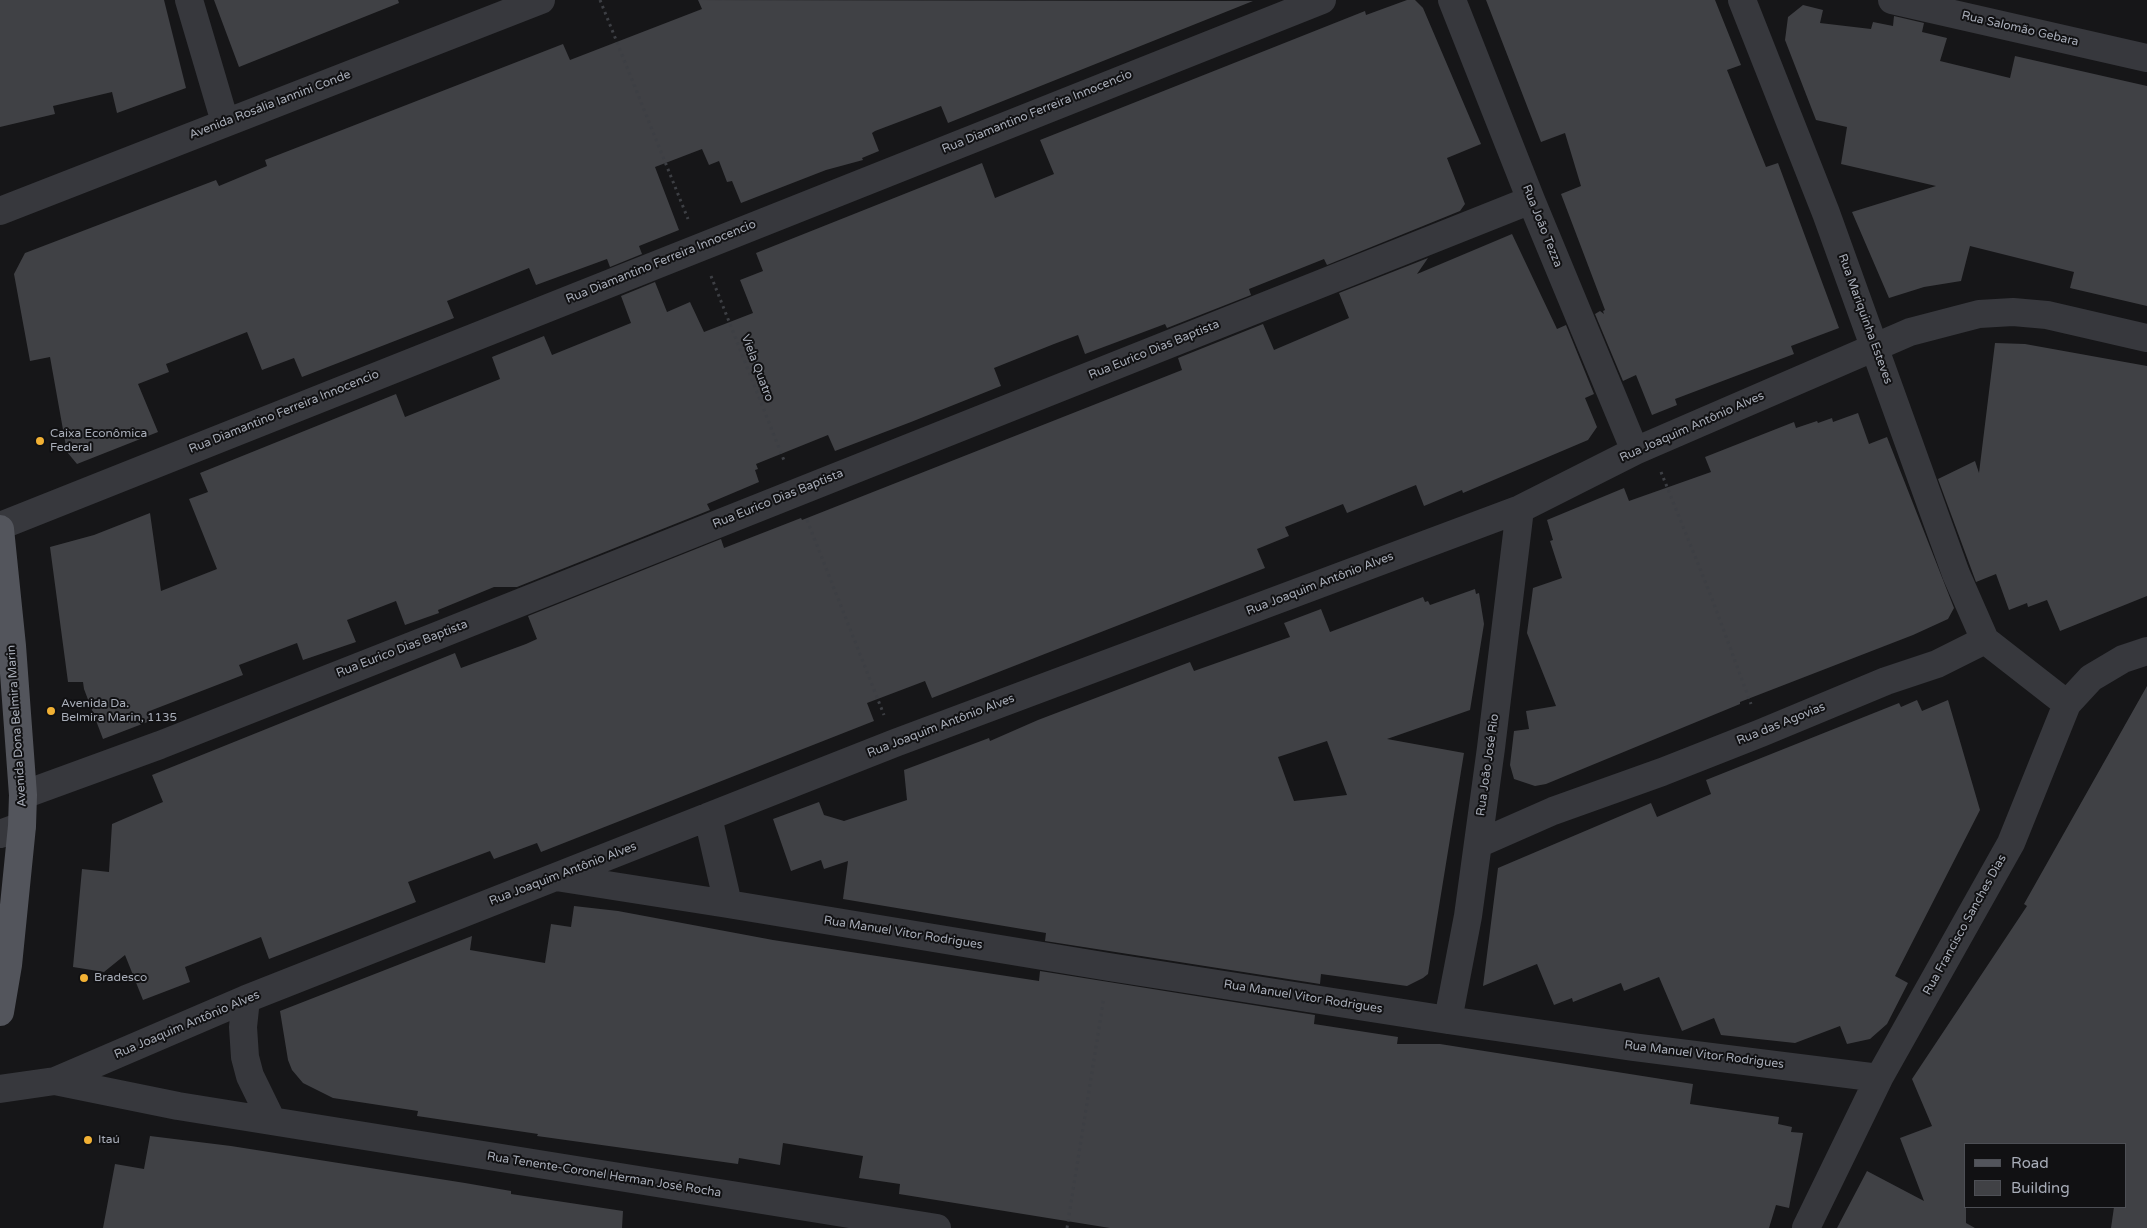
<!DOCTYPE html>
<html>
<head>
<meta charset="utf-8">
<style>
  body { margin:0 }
  #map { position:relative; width:2147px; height:1228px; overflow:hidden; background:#161618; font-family:"Varela Round",sans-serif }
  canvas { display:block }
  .legend { position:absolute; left:1964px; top:1143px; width:162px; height:65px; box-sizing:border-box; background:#111113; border:1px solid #4d4f55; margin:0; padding:6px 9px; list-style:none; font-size:15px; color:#a8adb8 }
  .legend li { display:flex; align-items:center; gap:10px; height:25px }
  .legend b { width:25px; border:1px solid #4d4f55 }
</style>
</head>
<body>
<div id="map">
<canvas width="2147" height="1228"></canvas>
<ul class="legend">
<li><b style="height:6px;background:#53555c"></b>Road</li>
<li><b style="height:14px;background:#404145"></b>Building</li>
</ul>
</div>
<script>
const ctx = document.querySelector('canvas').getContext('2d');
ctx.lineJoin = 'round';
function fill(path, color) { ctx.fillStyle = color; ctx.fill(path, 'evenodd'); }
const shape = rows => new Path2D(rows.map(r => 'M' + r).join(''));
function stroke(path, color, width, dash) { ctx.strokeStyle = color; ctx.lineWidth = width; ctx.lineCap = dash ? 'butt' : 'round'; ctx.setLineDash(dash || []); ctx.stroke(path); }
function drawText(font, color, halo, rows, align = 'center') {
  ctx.font = font + ' "Varela Round",sans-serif'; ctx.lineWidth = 4; ctx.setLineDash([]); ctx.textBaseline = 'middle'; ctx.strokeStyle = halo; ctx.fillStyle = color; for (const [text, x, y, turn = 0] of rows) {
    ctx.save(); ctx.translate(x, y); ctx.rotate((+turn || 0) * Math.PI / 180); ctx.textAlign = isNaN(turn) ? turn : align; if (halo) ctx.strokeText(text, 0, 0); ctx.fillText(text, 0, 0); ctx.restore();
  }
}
const building = shape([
  [0,0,164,0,186,88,117,113,112,92,53,106,55,114,0,127],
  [214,0,398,0,399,3,239,67],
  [698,0,1253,1,948,123,941,106,875,131,872,133,879,151,862,158,863,160,826,170,741,203,732,181,727,182,719,161,709,165,702,149,655,167,679,230,639,246,642,254,610,267,607,259,536,285,529,268,447,301,454,318,302,377,294,358,262,370,247,332,166,364,169,372,138,384,158,432,77,464,67,452,50,357,30,361,14,274,25,253,216,180,219,186,267,166,265,160,563,44,570,60,702,9],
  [1407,0,1415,0,1423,8,1481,144,1447,158,1465,204,1460,211,1327,265,1324,259,1249,289,1251,295,1167,328,1165,324,1085,354,1078,335,1054,344,994,368,1001,386,911,422,835,451,828,435,756,464,758,469,755,470,759,482,707,504,710,510,517,587,494,587,438,610,439,613,405,625,396,601,347,620,356,642,303,660,297,643,239,665,243,675,147,712,150,721,103,739,84,689,83,682,68,682,50,547,94,535,150,513,161,591,217,569,189,499,208,492,200,473,396,394,405,417,500,379,492,357,544,336,552,355,631,323,621,296,655,282,667,312,690,302,704,332,753,313,740,280,763,271,756,253,982,163,995,198,1054,174,1040,140,1365,11,1366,15],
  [1486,0,1715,0,1741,65,1727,70,1766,167,1778,163,1839,328,1791,346,1794,354,1675,399,1677,405,1652,415,1636,375,1623,381,1595,314,1600,311,1604,314,1603,311,1605,310,1561,194,1581,186,1565,133,1541,142],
  [1803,5,1823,10,1820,23,1871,29,1873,22,1893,26,1894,16,1924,23,1922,32,1947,38,1940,61,2010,78,2015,56,2147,86,2147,306,2070,288,2074,272,1970,246,1961,281,1924,287,1889,298,1852,212,1936,186,1841,164,1847,127,1816,120,1785,40,1788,17],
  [1512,234,1557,329,1566,325,1594,394,1585,398,1597,427,1588,440,1463,493,1462,490,1424,506,1416,485,1347,513,1343,504,1285,527,1289,536,1257,549,1265,568,932,698,925,681,867,703,874,721,541,852,537,843,494,859,490,851,408,882,416,902,269,959,261,937,185,967,190,982,143,1000,125,955,104,972,73,967,82,869,109,872,112,824,163,802,152,775,455,653,461,668,526,644,537,639,528,616,721,539,724,548,801,518,802,520,1182,370,1178,358,1263,324,1274,350,1349,318,1339,293,1428,258,1417,274],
  [1995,343,2025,344,2147,366,2147,596,2060,631,2047,600,2028,607,2027,603,2009,610,1996,574,1976,582,1938,479,1975,461,1979,473],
  [1858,413,1869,444,1887,437,1954,608,1948,619,1913,635,1740,702,1740,704,1546,784,1535,786,1514,779,1510,765,1514,731,1529,729,1526,711,1556,706,1527,633,1533,588,1562,578,1550,541,1553,540,1547,520,1624,488,1629,501,1711,472,1705,457,1794,422,1796,428,1817,421,1818,423,1832,418,1833,422],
  [1475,589,1476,594,1479,593,1484,624,1470,710,1387,739,1464,753,1428,974,1423,978,1407,986,1321,974,1320,984,1045,941,1046,933,843,899,848,861,824,869,821,860,791,871,773,819,819,802,824,815,844,821,907,800,904,770,989,738,990,741,1038,720,1190,662,1194,671,1290,637,1284,623,1321,609,1330,632,1423,597,1425,602,1428,601,1430,605],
  [1327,741,1347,795,1294,801,1278,757],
  [2147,686,2147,1228,2111,1228,2114,1207,2126,1207,2126,1144,1966,1144,1966,1223,1975,1228,1837,1228,1867,1171,1924,1201,1900,1138,1932,1126,1912,1079,2027,906,2024,904],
  [1917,700,1922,711,1948,700,1980,810,1895,976,1908,983,1887,1024,1870,1039,1847,1044,1840,1026,1795,1043,1721,1035,1714,1018,1682,1031,1659,977,1624,991,1621,983,1573,1002,1572,998,1554,1005,1537,964,1483,986,1498,868,1651,803,1657,817,1711,794,1706,780,1899,703,1901,707],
  [574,906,618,911,773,940,1039,981,1040,971,1315,1015,1314,1024,1398,1037,1397,1044,1440,1044,1693,1084,1690,1104,1779,1117,1778,1124,1792,1127,1791,1132,1803,1133,1789,1208,1776,1205,1769,1228,1110,1228,899,1194,900,1184,859,1178,863,1156,783,1143,780,1165,739,1158,738,1164,537,1136,538,1134,417,1116,418,1111,333,1098,303,1083,292,1070,288,1060,280,1011,472,936,470,950,545,963,551,924,571,927],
  [150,1136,231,1146,465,1183,511,1191,511,1194,623,1211,622,1228,103,1228,115,1164,144,1169]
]);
const path = shape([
  [600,0,688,219],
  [711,276,785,463],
  [1661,472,1711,596,1751,704],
  [807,520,884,715],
  [1067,1228,1104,997]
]);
const minor = shape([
  [189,0,225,122],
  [1452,0,1531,200,1635,451],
  [1742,0,1826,213,1956,574,1985,640],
  [1892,0,2147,58],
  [0,211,541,0],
  [0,526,1322,0],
  [23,795,160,745,429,639,1531,200],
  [708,817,728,904],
  [0,834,22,826],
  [1478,844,1553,811,1662,772,1761,733,1886,681,1937,664,1985,640,2067,704],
  [556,877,728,904,1109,967,1448,1020,1633,1047,1879,1078],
  [246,999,243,1027,245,1057,250,1076,272,1121],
  [1448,1020,1468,916,1491,748,1520,509],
  [55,1081,178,1106,937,1228],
  [0,1089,55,1081,246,999,895,743,1520,509,1635,451,1910,332,1979,314,2013,312,2047,315,2147,338],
  [1806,1228,1879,1078,2011,843,2067,704,2091,678,2123,659,2147,651]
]);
const major = shape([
  [0,529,12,646,23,795,22,826,8,965,0,1012]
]);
const markers = [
  [40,441,5,"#f2b134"],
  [51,711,5,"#f2b134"],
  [84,978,5,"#f2b134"],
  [88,1140,5,"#f2b134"]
];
const streetNames = [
  ["Rua Salomão Gebara",2020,29,13],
  ["Avenida Rosália Iannini Conde",270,105,-21],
  ["Rua Diamantino Ferreira Innocencio",1037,112,-22],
  ["Rua João Tezza",1542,226,68],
  ["Rua Diamantino Ferreira Innocencio",661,262,-22],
  ["Rua Mariquinha Esteves",1865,319,70],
  ["Rua Eurico Dias Baptista",1154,350,-22],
  ["Viela Quatro",757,368,69],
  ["Rua Diamantino Ferreira Innocencio",284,412,-22],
  ["Rua Joaquim Antônio Alves",1692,427,-24],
  ["Rua Eurico Dias Baptista",778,499,-22],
  ["Rua Joaquim Antônio Alves",1320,584,-21],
  ["Rua Eurico Dias Baptista",402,649,-21],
  ["Rua das Agovias",1781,724,-22],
  ["Avenida Dona Belmira Marin",17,726,-94],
  ["Rua Joaquim Antônio Alves",941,726,-21],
  ["Rua João José Rio",1488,765,-82],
  ["Rua Joaquim Antônio Alves",563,874,-21],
  ["Rua Francisco Sanches Dias",1965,925,-61],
  ["Rua Manuel Vitor Rodrigues",903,933,9],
  ["Rua Manuel Vitor Rodrigues",1303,997,9],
  ["Rua Joaquim Antônio Alves",187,1025,-23],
  ["Rua Manuel Vitor Rodrigues",1704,1055,7],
  ["Rua Tenente-Coronel Herman José Rocha",604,1175,9]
];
const poiNames = [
  ["Caixa Econômica",50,434],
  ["Federal",50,448],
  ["Avenida Da.",61,704],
  ["Belmira Marin, 1135",61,718],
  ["Bradesco",94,978],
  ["Itaú",98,1140]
];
fill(building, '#404145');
stroke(path, '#3d3f44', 3, [2.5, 4]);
stroke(minor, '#37383d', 28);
stroke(major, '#53555c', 28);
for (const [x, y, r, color] of markers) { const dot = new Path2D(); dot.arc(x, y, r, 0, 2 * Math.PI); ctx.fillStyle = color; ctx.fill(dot); stroke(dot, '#111113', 2); }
drawText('12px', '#a8adb8', '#111113', streetNames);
drawText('12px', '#a8adb8', '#111113', poiNames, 'left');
</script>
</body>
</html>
